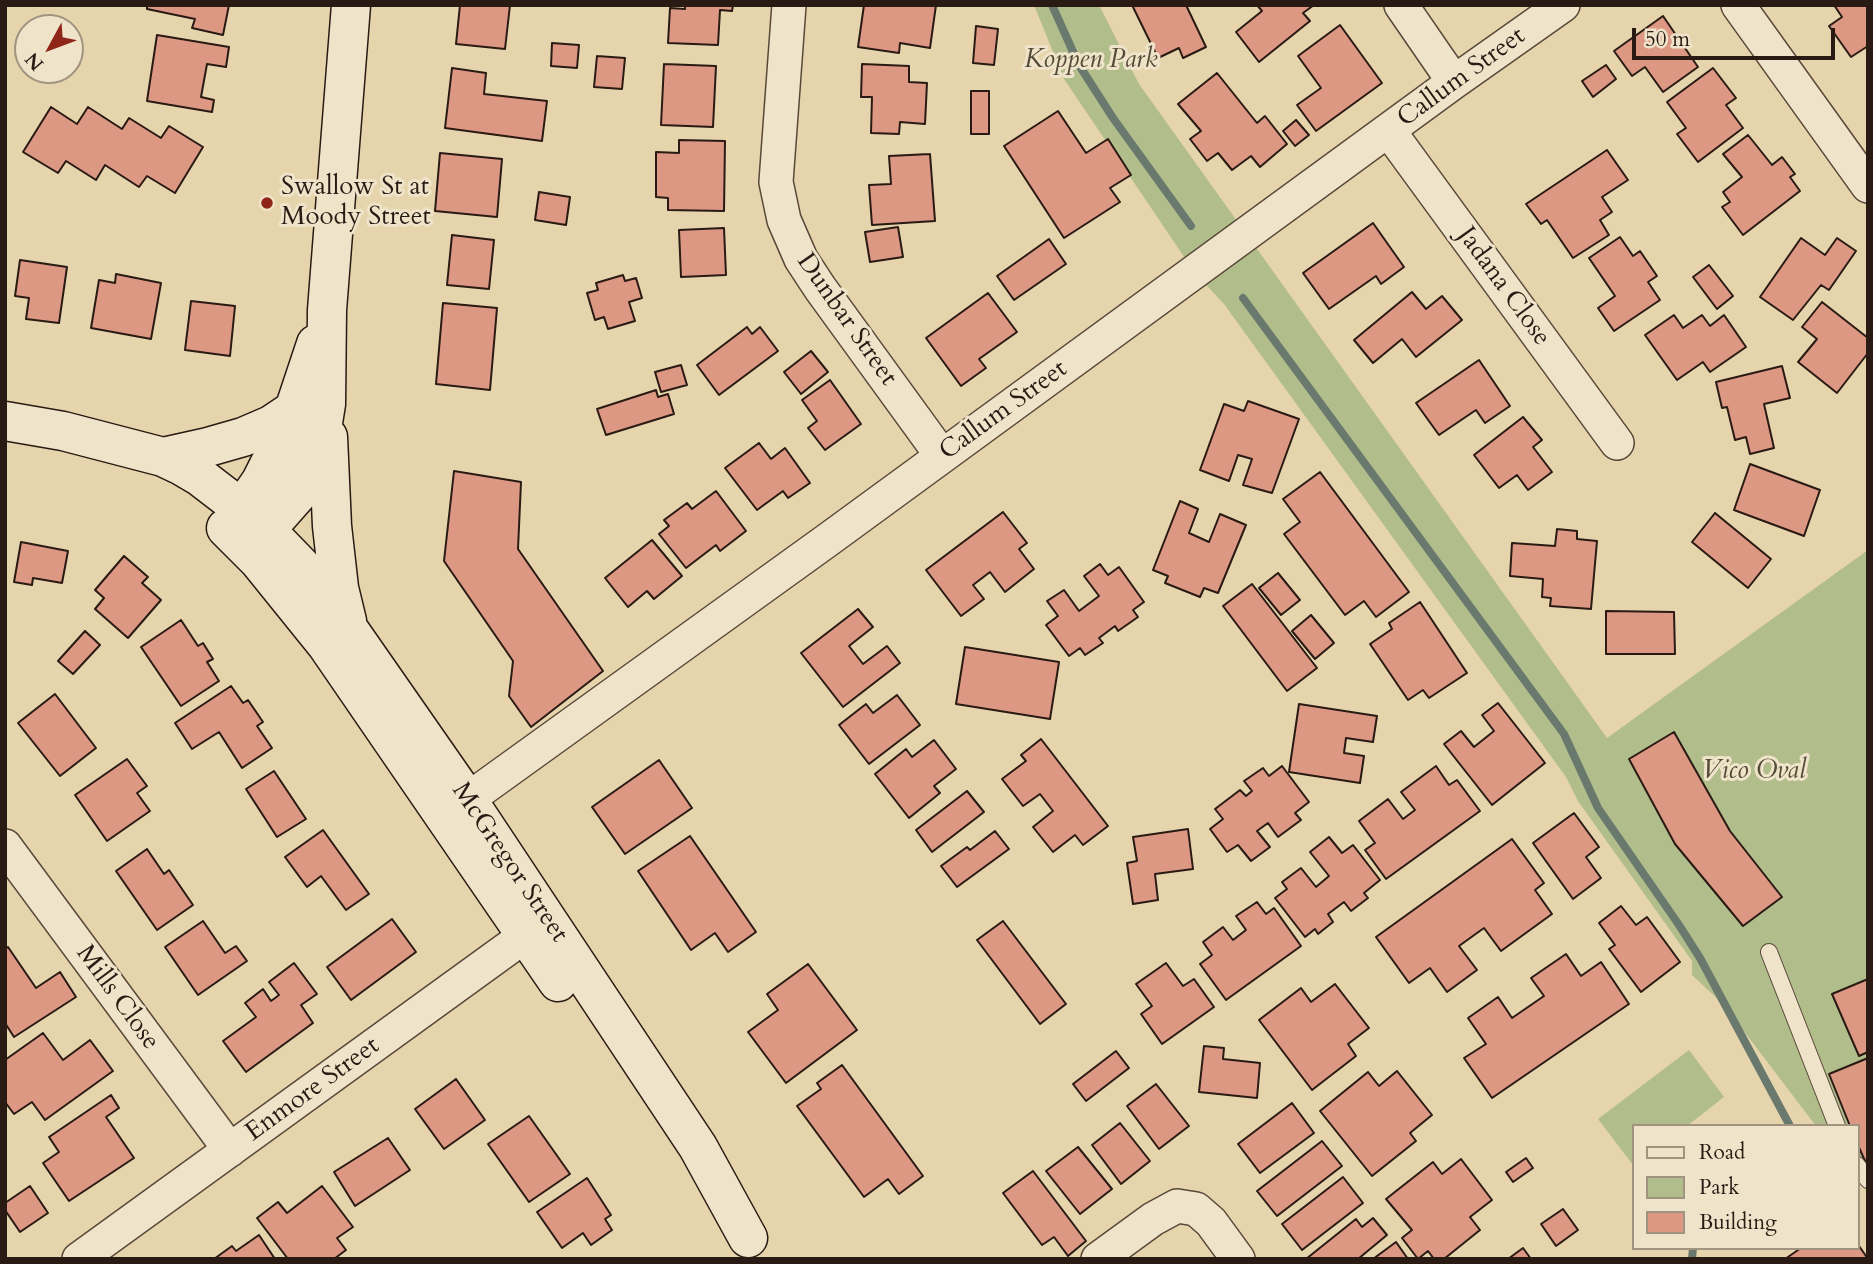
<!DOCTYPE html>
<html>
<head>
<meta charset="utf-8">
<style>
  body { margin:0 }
  #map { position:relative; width:1873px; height:1264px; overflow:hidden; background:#e6d4ac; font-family:Cardo,serif }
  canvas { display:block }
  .frame { position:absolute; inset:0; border:7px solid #291a13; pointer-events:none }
  .legend { position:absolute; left:1632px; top:1124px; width:228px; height:126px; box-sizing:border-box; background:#efe3c9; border:2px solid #a09380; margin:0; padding:9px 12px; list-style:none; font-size:21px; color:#291a13 }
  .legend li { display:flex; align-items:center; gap:14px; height:35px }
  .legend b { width:35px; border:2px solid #a09380 }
  .north { position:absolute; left:14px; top:14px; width:70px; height:70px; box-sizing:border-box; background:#efe3c9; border:2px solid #a09380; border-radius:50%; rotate:229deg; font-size:19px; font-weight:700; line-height:28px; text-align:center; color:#291a13 }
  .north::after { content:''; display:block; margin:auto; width:24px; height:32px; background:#8f2418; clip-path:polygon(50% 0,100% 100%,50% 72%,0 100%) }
  .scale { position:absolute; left:1632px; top:28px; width:203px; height:32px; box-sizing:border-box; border:4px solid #291a13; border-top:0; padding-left:9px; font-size:21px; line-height:24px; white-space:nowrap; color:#291a13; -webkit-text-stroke:5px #efe3c9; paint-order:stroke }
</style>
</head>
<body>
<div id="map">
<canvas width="1873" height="1264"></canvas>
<div class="frame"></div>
<ul class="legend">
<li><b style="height:9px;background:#efe3c9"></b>Road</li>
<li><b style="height:19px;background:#b2bd8c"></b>Park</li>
<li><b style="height:19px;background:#dc9883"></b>Building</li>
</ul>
<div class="north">N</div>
<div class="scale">50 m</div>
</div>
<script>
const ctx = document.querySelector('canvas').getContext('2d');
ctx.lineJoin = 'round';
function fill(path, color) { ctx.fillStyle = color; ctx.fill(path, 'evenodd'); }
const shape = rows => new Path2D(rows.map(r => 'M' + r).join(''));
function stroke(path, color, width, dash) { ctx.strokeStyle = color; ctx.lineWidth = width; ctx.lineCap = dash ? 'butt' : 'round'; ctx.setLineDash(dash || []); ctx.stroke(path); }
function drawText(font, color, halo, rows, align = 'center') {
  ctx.font = font + ' Cardo,serif'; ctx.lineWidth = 6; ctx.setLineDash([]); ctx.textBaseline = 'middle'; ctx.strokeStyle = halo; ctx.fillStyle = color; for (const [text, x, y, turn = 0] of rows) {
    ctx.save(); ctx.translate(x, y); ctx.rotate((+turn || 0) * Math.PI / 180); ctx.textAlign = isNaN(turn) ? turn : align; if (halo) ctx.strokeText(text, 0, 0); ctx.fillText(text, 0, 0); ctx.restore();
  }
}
const green = shape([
  [1034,5,1099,5,1139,84,1607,738,1868,550,1868,1193,1857,1179,1857,1126,1816,1126,1724,1005,1692,975,1692,961,1578,801,1566,777,1224,304,1195,273,1064,79],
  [1689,1050,1724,1097,1687,1126,1633,1126,1633,1165,1598,1119]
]);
const stream = shape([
  [1052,5,1079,65,1113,118,1191,226],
  [1243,298,1564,734,1598,808,1679,925,1700,958,1790,1126],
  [1692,1259,1693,1248]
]);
const building = shape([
  [147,5,229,5,223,35,192,28,195,19,147,9,147,5],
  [460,5,510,5,505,49,456,44,460,5],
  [685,5,733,5,732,11,720,10,718,45,668,43,670,8,685,9,685,5],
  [864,5,936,5,930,48,900,43,899,53,858,47,864,5],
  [1132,5,1186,5,1206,47,1183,58,1179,48,1158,58,1132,5],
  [1257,5,1314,5,1303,13,1310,21,1259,62,1236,32,1262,11,1257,5],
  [1834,5,1868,5,1868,46,1851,57,1829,26,1842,17,1834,5],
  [1663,16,1698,67,1663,92,1645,67,1632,76,1614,51,1663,16],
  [1340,25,1382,83,1316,131,1297,105,1321,88,1298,56,1340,25],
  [976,26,998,29,994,65,973,63,976,26],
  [157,35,229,47,226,67,207,64,201,97,214,100,212,112,147,101,157,35],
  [552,43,579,45,577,68,551,66,552,43],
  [597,56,625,58,622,89,594,87,597,56],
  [664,64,716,66,713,127,661,125,664,64],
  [862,64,909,66,909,82,927,83,925,124,900,122,899,134,871,133,872,97,861,97,862,64],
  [1606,65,1616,79,1593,97,1582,81,1606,65],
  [452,68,486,73,484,94,547,101,542,141,445,128,452,68],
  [1713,68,1736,98,1726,105,1743,128,1698,162,1677,134,1686,128,1667,102,1713,68],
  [1217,73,1257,123,1265,116,1287,144,1260,167,1251,156,1232,170,1218,153,1207,161,1190,139,1201,131,1178,104,1217,73],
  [971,91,989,91,989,134,971,134,971,91],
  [51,107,77,124,88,107,122,129,129,118,161,138,169,126,203,147,175,193,147,176,139,187,105,165,96,180,66,161,58,173,23,152,51,107],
  [1058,111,1086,153,1108,139,1131,175,1110,188,1120,202,1064,238,1004,146,1058,111],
  [1296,120,1309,135,1295,146,1283,131,1296,120],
  [1748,135,1772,165,1782,157,1795,174,1790,177,1800,191,1743,235,1722,207,1730,202,1723,192,1742,177,1723,154,1748,135],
  [679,140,725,141,724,211,668,210,668,198,656,197,656,152,679,153,679,140],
  [1607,150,1628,180,1602,197,1612,212,1600,220,1609,235,1573,258,1547,220,1541,224,1526,204,1607,150],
  [440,153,502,159,497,217,435,211,440,153],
  [930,154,935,221,872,225,869,185,891,184,889,156,930,154],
  [539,192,570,197,566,225,535,220,539,192],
  [1373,223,1404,267,1381,284,1376,276,1329,309,1303,273,1373,223],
  [898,227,903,257,870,262,865,232,898,227],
  [724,228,726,275,681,277,679,230,724,228],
  [452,235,494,240,489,289,447,285,452,235],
  [1620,237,1633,256,1640,251,1657,276,1648,282,1660,300,1614,331,1598,308,1615,296,1589,258,1620,237],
  [1801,238,1825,255,1837,238,1856,251,1829,290,1821,285,1793,320,1760,297,1801,238],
  [1049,239,1066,264,1014,300,997,276,1049,239],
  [20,260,67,267,59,323,26,319,29,298,15,296,20,260],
  [1709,265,1733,296,1717,309,1693,277,1709,265],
  [116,274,161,283,151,339,91,328,99,280,115,283,116,274],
  [623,275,625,281,636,278,642,298,629,302,635,321,608,329,604,317,595,320,587,293,598,290,596,283,623,275],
  [1412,292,1426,309,1442,296,1462,320,1416,357,1402,339,1373,363,1354,340,1412,292],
  [988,293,1017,332,979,359,986,368,961,386,926,338,988,293],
  [191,301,235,306,230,356,185,350,191,301],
  [1822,302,1868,338,1868,353,1837,393,1798,362,1817,339,1802,327,1822,302],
  [443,303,497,308,490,390,436,384,443,303],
  [1674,315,1683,328,1702,315,1710,326,1724,315,1746,347,1710,372,1703,362,1677,380,1645,335,1674,315],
  [747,327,752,334,760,327,778,351,719,395,697,365,747,327],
  [811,351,828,372,801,394,784,372,811,351],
  [1479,360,1510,406,1485,423,1476,410,1439,435,1416,403,1479,360],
  [681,365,687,385,661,392,655,372,681,365],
  [1782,366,1790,398,1764,404,1774,448,1750,454,1746,437,1735,440,1727,407,1722,408,1716,382,1782,366],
  [830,380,861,424,825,450,808,428,817,421,802,400,830,380],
  [656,390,658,397,668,394,674,414,606,435,597,409,656,390],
  [1248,401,1299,419,1272,493,1243,485,1252,459,1238,455,1229,481,1200,470,1224,404,1244,411,1248,401],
  [1523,417,1542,440,1533,447,1552,472,1528,490,1517,475,1499,488,1474,455,1523,417],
  [759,443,771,459,785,448,810,483,788,498,783,491,757,510,725,468,759,443],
  [1750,464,1820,490,1804,536,1734,510,1750,464],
  [454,471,521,482,518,549,603,671,531,727,509,696,513,661,444,561,454,471],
  [1320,472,1409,592,1376,617,1364,601,1345,615,1284,534,1300,522,1283,499,1320,472],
  [716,491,746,531,720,551,716,545,686,568,659,534,669,526,664,520,687,503,692,509,716,491],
  [1180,501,1198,509,1189,533,1209,542,1220,514,1246,525,1218,593,1204,588,1200,597,1165,583,1168,576,1153,570,1180,501],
  [1003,512,1027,543,1019,549,1034,569,1005,592,990,572,973,585,984,599,961,616,926,570,1003,512],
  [1715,513,1771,559,1748,588,1692,542,1715,513],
  [1557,529,1577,531,1577,539,1597,541,1591,609,1550,606,1551,598,1542,597,1543,579,1510,576,1512,543,1555,546,1557,529],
  [652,540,682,576,654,599,647,591,628,607,605,578,652,540],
  [21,542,68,551,62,583,33,578,32,585,14,582,21,542],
  [124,556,148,577,142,583,161,600,128,638,95,609,104,598,95,590,124,556],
  [1100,564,1108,575,1119,567,1144,602,1133,610,1138,617,1118,631,1115,626,1099,638,1103,643,1085,655,1080,648,1069,656,1046,625,1058,616,1047,601,1064,590,1079,611,1099,596,1084,576,1100,564],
  [1278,573,1300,600,1281,615,1259,588,1278,573],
  [1252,584,1317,668,1287,691,1223,606,1252,584],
  [1420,602,1467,673,1429,698,1423,690,1408,700,1370,644,1392,629,1389,623,1420,602],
  [858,609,873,627,849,646,863,664,887,646,900,663,843,707,801,653,858,609],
  [1606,611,1674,612,1675,654,1606,654,1606,611],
  [1311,615,1334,643,1315,659,1292,631,1311,615],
  [181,620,198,646,203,643,213,659,207,662,219,681,181,706,141,647,181,620],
  [85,631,100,645,73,674,58,661,85,631],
  [965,647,1059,662,1050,719,956,704,965,647],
  [231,686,243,703,248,700,263,722,257,726,272,748,242,768,219,732,192,749,175,723,231,686],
  [55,694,96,748,60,776,18,723,55,694],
  [897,695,920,725,869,764,839,725,866,704,873,713,897,695],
  [1498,703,1545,763,1492,805,1444,744,1461,731,1474,747,1494,731,1482,715,1498,703],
  [1299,704,1377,716,1373,742,1346,738,1344,753,1364,756,1360,783,1289,772,1299,704],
  [1674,732,1730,831,1782,897,1743,926,1675,844,1629,759,1674,732],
  [1041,739,1108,826,1083,845,1075,835,1053,852,1033,827,1053,811,1040,794,1023,806,1002,779,1026,761,1021,755,1041,739],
  [934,740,956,769,934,786,940,793,909,818,875,774,906,749,912,757,934,740],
  [127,759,147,786,137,793,150,811,107,841,75,795,127,759],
  [659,760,692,808,625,854,592,807,659,760],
  [1282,766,1309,802,1295,813,1301,820,1278,837,1268,823,1257,831,1270,847,1251,861,1238,845,1227,852,1210,829,1223,819,1215,809,1240,790,1246,796,1252,791,1244,781,1263,768,1269,776,1282,766],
  [1436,766,1449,785,1457,780,1480,811,1386,879,1365,850,1375,843,1359,821,1388,799,1403,819,1415,810,1401,792,1436,766],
  [274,771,306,819,277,837,246,789,274,771],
  [967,791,984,812,932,852,916,830,967,791],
  [1574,813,1599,847,1586,857,1601,878,1573,899,1533,843,1574,813],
  [1188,829,1193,869,1155,874,1158,900,1133,904,1127,863,1137,861,1133,837,1188,829],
  [323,830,369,894,346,910,321,876,307,887,285,857,323,830],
  [995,831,1009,849,957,887,941,866,967,847,970,850,995,831],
  [690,836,756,932,728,952,715,933,691,950,638,871,690,836],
  [1329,837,1342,853,1353,845,1380,880,1364,893,1368,898,1351,911,1344,902,1328,914,1333,922,1318,934,1315,929,1305,937,1275,898,1287,889,1282,882,1301,868,1316,887,1329,876,1310,852,1329,837],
  [1512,839,1544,883,1535,890,1552,914,1501,951,1484,928,1459,946,1477,970,1447,992,1430,968,1409,983,1376,937,1512,839],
  [147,849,164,874,169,870,193,905,157,930,116,871,147,849],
  [1257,902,1266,914,1274,908,1301,946,1226,1000,1200,964,1212,955,1203,942,1223,927,1233,940,1246,930,1236,916,1257,902],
  [1621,906,1636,925,1647,917,1680,962,1641,992,1609,949,1615,945,1599,923,1621,906],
  [392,919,416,952,351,1000,327,967,392,919],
  [203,921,225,953,236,946,247,961,198,995,165,947,203,921],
  [1003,921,1066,1004,1040,1024,977,940,1003,921],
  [8,947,36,988,60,972,76,997,14,1037,5,1023,5,949,8,947],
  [1566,954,1581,976,1601,962,1629,1004,1492,1098,1464,1058,1486,1044,1468,1018,1498,997,1512,1018,1544,996,1531,978,1566,954],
  [294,963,317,994,301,1005,313,1023,246,1072,223,1041,256,1017,245,1003,263,989,271,1001,279,995,269,982,294,963],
  [1166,963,1183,986,1194,979,1214,1007,1162,1044,1141,1014,1152,1006,1136,984,1166,963],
  [808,964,857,1030,786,1083,748,1032,778,1010,767,994,808,964],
  [1868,979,1868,1052,1859,1056,1832,994,1868,979],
  [1335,984,1369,1028,1348,1044,1356,1056,1312,1090,1259,1020,1301,988,1311,1002,1335,984],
  [43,1033,63,1060,90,1040,113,1071,45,1120,32,1102,14,1114,5,1102,5,1060,43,1033],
  [1204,1046,1224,1048,1223,1059,1260,1063,1257,1098,1199,1092,1204,1046],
  [1116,1051,1129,1068,1086,1101,1073,1084,1116,1051],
  [1868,1058,1868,1159,1865,1161,1857,1143,1857,1126,1850,1126,1829,1074,1868,1058],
  [842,1065,923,1176,899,1194,888,1179,864,1197,797,1106,821,1089,817,1083,842,1065],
  [1397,1071,1432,1115,1410,1133,1416,1141,1372,1176,1320,1111,1368,1072,1379,1086,1397,1071],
  [456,1079,485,1120,444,1149,415,1109,456,1079],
  [1156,1084,1189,1126,1159,1149,1127,1106,1156,1084],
  [111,1095,119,1108,106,1117,134,1158,69,1201,43,1163,59,1152,49,1137,111,1095],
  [1292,1103,1314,1133,1260,1173,1238,1144,1292,1103],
  [529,1116,570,1174,529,1202,488,1144,529,1116],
  [1120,1123,1150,1161,1121,1184,1092,1145,1120,1123],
  [388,1138,410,1170,355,1206,334,1172,388,1138],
  [1322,1141,1342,1166,1277,1216,1257,1191,1322,1141],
  [1078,1147,1112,1189,1080,1214,1046,1171,1078,1147],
  [1526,1158,1533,1168,1513,1182,1506,1172,1526,1158],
  [1461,1159,1492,1200,1470,1217,1480,1230,1444,1259,1434,1259,1428,1251,1418,1259,1402,1238,1412,1230,1386,1199,1433,1162,1442,1174,1461,1159],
  [1033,1171,1086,1241,1068,1256,1054,1237,1042,1245,1003,1193,1033,1171],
  [1343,1177,1363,1203,1302,1250,1282,1224,1343,1177],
  [587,1178,611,1215,605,1219,612,1230,591,1245,583,1233,562,1248,537,1212,587,1178],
  [30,1186,48,1213,20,1232,5,1210,5,1203,30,1186],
  [322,1186,353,1227,337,1238,346,1250,334,1259,288,1259,257,1218,278,1202,287,1213,322,1186],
  [1563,1209,1578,1230,1556,1246,1541,1224,1563,1209],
  [1373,1218,1387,1235,1358,1259,1306,1259,1356,1219,1362,1227,1373,1218],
  [259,1235,275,1259,214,1259,232,1246,236,1251,259,1235],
  [1396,1242,1408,1259,1373,1259,1396,1242],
  [1857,1243,1868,1259,1785,1259,1801,1248,1857,1248,1857,1243],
  [1523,1248,1531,1259,1508,1259,1523,1248]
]);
const lane = shape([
  [1769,952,1837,1126],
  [1857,1165,1868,1180]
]);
const street = shape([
  [789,5,776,182,784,220,801,259,820,288,942,456],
  [1401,5,1454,82],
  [1738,5,1868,186],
  [1389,131,1617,443],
  [446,815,829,539,1454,82,1563,5],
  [5,846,230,1150],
  [79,1259,547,920],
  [1098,1259,1153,1219,1177,1206,1196,1209,1211,1222,1238,1259]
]);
const secondary = shape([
  [5,421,63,431,163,457,182,466,199,476,242,509,266,530,300,565,341,618,467,799,698,1147,748,1238],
  [328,437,332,526,339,588,347,621],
  [163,457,208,447,243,437,271,425,295,409],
  [226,528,259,561,326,644,558,982],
  [239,533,242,509,261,481,289,425,316,344],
  [240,538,266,530,296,496,314,458,321,435,326,404,327,310,351,5]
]);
const markers = [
  [267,203,7,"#8f2418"]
];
const parkNames = [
  ["Koppen Park",1091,61],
  ["Vico Oval",1754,772]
];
const streetNames = [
  ["Callum Street",1462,78,-36],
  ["Jadana Close",1503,287,54],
  ["Dunbar Street",846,320,55],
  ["Callum Street",1004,411,-36],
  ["McGregor Street",509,863,56],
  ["Mills Close",117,998,54],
  ["Enmore Street",313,1090,-36]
];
const poiNames = [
  ["Swallow St at",281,188],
  ["Moody Street",281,218]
];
fill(green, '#b2bd8c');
stroke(stream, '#6a796e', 8);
fill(building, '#dc9883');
stroke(building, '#291a13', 2);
stroke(lane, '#584839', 18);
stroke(street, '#584839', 36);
stroke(secondary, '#291a13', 41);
stroke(lane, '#efe3c9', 16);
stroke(street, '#efe3c9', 33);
stroke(secondary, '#efe3c9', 38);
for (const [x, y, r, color] of markers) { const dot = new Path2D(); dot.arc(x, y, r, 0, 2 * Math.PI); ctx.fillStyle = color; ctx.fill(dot); stroke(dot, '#efe3c9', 2.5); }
drawText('italic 26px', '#524b37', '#efe3c9', parkNames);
drawText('26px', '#291a13', '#efe3c9', streetNames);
drawText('26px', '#291a13', '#efe3c9', poiNames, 'left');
</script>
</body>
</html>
